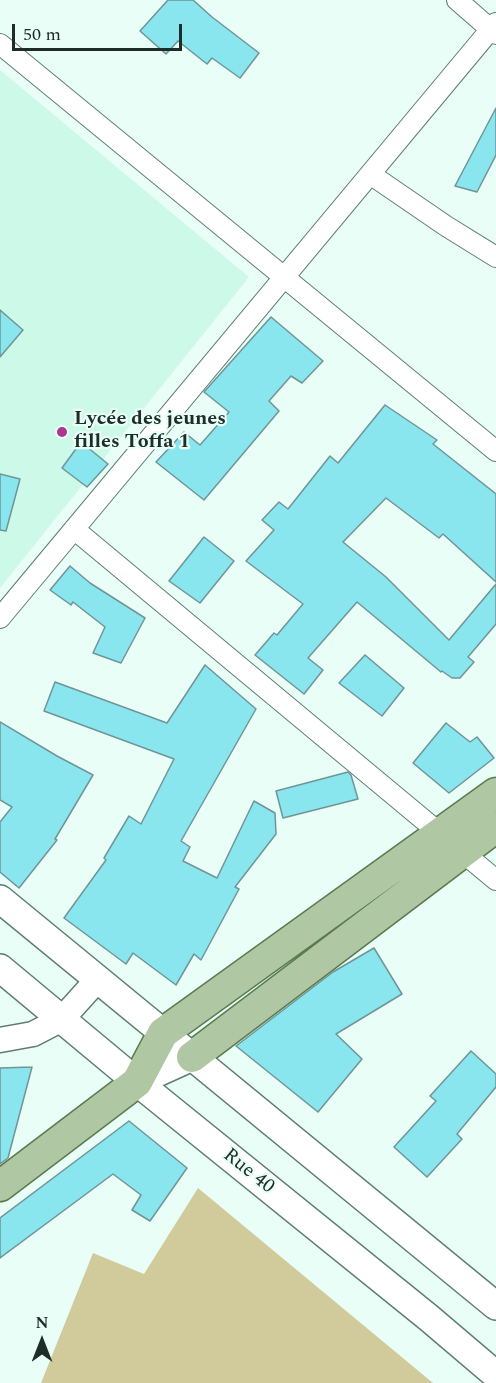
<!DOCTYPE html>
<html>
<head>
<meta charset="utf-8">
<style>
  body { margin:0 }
  #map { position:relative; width:496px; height:1383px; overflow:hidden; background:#e9fef6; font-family:Spectral,serif }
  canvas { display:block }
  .north { position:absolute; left:12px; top:1311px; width:60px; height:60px; -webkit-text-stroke:4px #e9fef6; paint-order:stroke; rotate:0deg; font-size:16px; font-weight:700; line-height:24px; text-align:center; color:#1f2d28 }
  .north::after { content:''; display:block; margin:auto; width:21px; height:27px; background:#1f2d28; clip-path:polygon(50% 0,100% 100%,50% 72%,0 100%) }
  .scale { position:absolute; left:12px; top:24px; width:170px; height:27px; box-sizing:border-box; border:3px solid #1f2d28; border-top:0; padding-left:8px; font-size:18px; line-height:21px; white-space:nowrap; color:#1f2d28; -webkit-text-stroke:4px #e9fef6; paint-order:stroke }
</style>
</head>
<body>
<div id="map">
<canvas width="496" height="1383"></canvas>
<div class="north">N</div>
<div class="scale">50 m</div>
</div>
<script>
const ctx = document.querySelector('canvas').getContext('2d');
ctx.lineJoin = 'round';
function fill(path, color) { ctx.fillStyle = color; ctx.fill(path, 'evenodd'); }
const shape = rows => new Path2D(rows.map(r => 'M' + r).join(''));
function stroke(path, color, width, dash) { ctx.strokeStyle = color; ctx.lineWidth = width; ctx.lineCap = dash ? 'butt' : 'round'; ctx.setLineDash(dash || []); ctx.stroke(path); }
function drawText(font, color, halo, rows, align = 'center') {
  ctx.font = font + ' Spectral,serif'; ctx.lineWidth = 4.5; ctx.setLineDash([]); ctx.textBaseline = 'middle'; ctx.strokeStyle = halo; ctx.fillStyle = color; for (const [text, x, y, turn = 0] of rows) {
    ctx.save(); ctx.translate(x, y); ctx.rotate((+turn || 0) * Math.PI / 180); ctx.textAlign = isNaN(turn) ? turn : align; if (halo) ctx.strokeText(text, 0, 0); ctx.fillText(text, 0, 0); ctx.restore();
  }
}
const built = shape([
  [0,70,249,277,0,588]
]);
const green = shape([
  [198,1188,433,1383,41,1383,93,1253,144,1274]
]);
const building = shape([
  [168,0,193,0,212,17,259,53,240,78,212,58,207,64,178,41,166,54,140,31,168,0],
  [496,108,496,155,477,192,455,186,496,108],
  [0,310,23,330,0,357,0,310],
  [271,317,323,361,302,383,291,376,269,401,279,411,204,500,156,462,184,432,200,445,229,412,204,392,271,317],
  [385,405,437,440,433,444,496,494,496,582,443,534,439,538,386,498,343,542,386,577,449,640,496,584,496,624,468,657,474,662,460,678,452,678,442,671,441,672,357,602,308,658,323,670,304,694,255,655,274,633,277,635,303,604,246,561,274,530,262,520,279,502,288,509,330,456,338,463,385,405],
  [81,442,108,464,87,487,62,468,81,442],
  [0,474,20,479,6,531,0,530,0,474],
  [204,537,234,561,200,603,169,581,204,537],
  [70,566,90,583,145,618,121,663,93,653,105,627,73,602,71,605,50,590,70,566],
  [365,655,404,688,382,716,339,683,365,655],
  [205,665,256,709,181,841,190,847,183,861,217,878,254,801,275,813,276,834,235,887,239,889,201,960,194,954,176,985,133,953,126,964,64,918,106,860,104,858,129,816,141,824,174,759,44,711,55,682,167,723,205,665],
  [0,722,57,756,93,775,55,839,57,840,19,888,0,872,0,822,12,807,0,800,0,722],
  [446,723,470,742,477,737,494,758,449,793,413,763,446,723],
  [348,772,351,775,358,799,283,818,276,791,348,772],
  [374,948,402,994,336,1034,362,1059,318,1112,236,1046,333,972,374,948],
  [471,1051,496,1074,496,1087,457,1134,462,1139,427,1177,394,1147,436,1101,430,1096,471,1051],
  [32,1067,8,1158,0,1164,0,1068,32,1067],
  [129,1121,187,1168,150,1221,132,1210,141,1195,113,1174,0,1258,0,1218,129,1121]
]);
const minor = shape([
  [457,0,496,34],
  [0,44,496,451],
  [370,174,446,226,496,257],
  [74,529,496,880],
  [0,618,496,23]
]);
const tertiary = shape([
  [0,1040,33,1034,62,1019,98,979]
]);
const secondary = shape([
  [0,899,496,1306],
  [0,968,137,1082,429,1318,496,1375],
  [137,1082,192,1057]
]);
const primary = shape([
  [192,1057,496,827],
  [0,1186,137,1082,163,1033,496,793]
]);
const markers = [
  [62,432,6,"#ab3790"]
];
const poiNames = [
  ["Lycée des jeunes",74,420],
  ["filles Toffa 1",74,443]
];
const streetNames = [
  ["Rue 40",248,1172,39]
];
fill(built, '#cdf9e8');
fill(green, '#d1cb9c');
fill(building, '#89e6ef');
stroke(building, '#709598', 1.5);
stroke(minor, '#5e7e72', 22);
stroke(tertiary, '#5e7e72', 27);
stroke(secondary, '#5e7e72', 30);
stroke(primary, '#5a7a50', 33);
stroke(minor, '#fff', 20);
stroke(tertiary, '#fff', 24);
stroke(secondary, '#fff', 27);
stroke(primary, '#afc8a3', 30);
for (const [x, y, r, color] of markers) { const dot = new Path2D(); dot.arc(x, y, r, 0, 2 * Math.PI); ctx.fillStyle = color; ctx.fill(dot); stroke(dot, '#e9fef6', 2); }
drawText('bold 20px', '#1f2d28', '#e9fef6', poiNames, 'left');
drawText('20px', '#1f2d28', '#e9fef6', streetNames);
</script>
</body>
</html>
